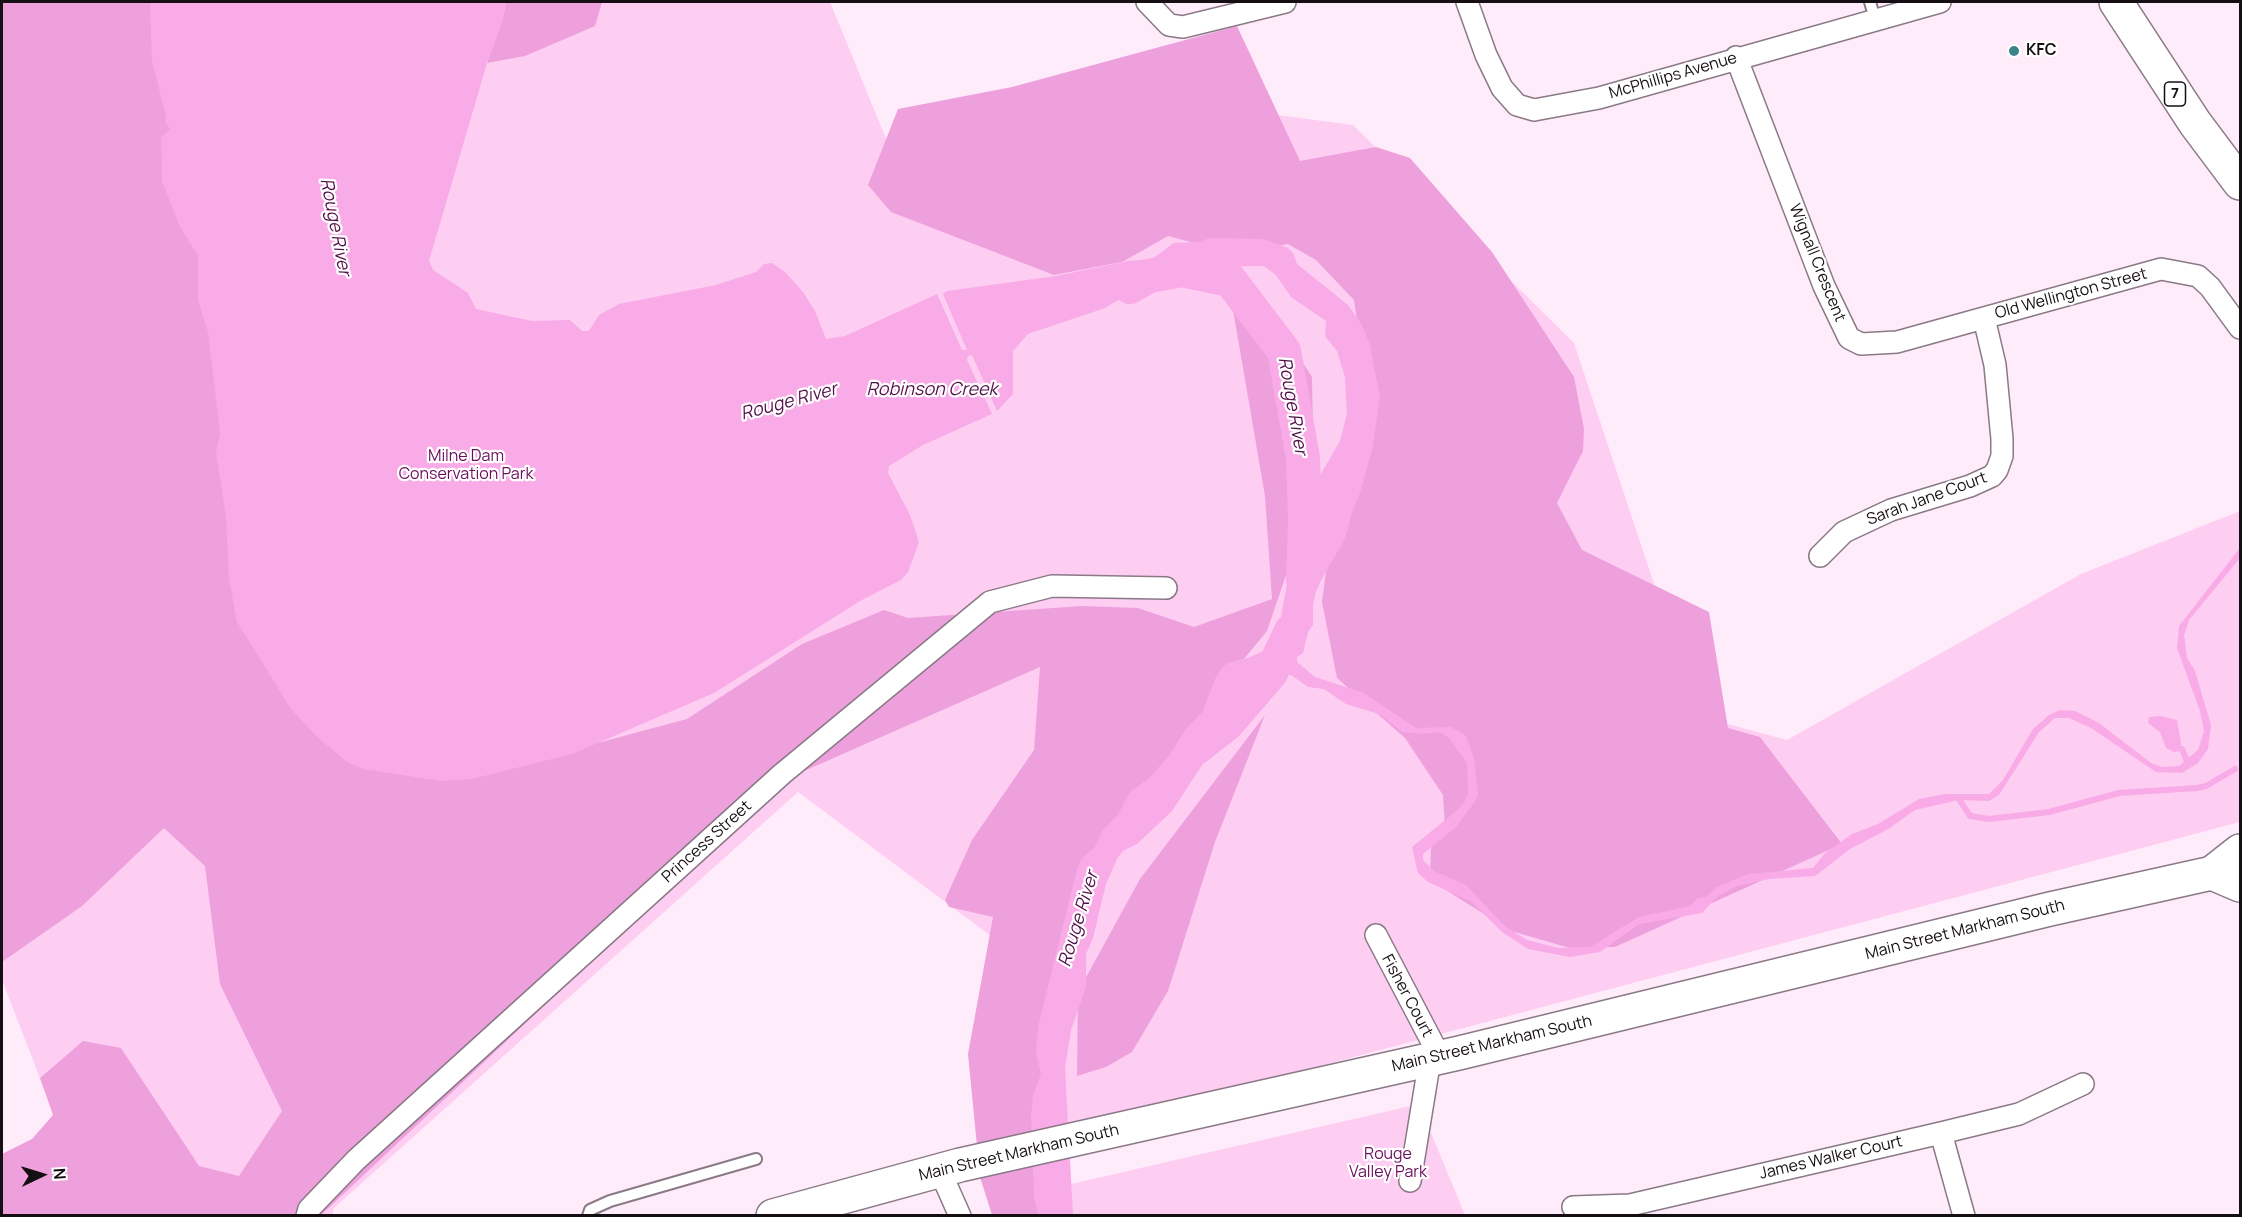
<!DOCTYPE html>
<html>
<head>
<meta charset="utf-8">
<style>
  body { margin:0 }
  #map { position:relative; width:2242px; height:1217px; overflow:hidden; background:#ffecfa; font-family:Manrope,sans-serif }
  canvas { display:block }
  .frame { position:absolute; inset:0; border:3px solid #150f13; pointer-events:none }
  .north { position:absolute; left:12px; top:1145px; width:60px; height:60px; -webkit-text-stroke:4px #fff; paint-order:stroke; rotate:86deg; font-size:16px; font-weight:700; line-height:24px; text-align:center; color:#150f13 }
  .north::after { content:''; display:block; margin:auto; width:21px; height:27px; background:#150f13; clip-path:polygon(50% 0,100% 100%,50% 72%,0 100%) }
</style>
</head>
<body>
<div id="map">
<canvas width="2242" height="1217"></canvas>
<div class="frame"></div>
<div class="north">N</div>
</div>
<script>
const ctx = document.querySelector('canvas').getContext('2d');
ctx.lineJoin = 'round';
function fill(path, color) { ctx.fillStyle = color; ctx.fill(path, 'evenodd'); }
const shape = rows => new Path2D(rows.map(r => 'M' + r).join(''));
function stroke(path, color, width, dash) { ctx.strokeStyle = color; ctx.lineWidth = width; ctx.lineCap = dash ? 'butt' : 'round'; ctx.setLineDash(dash || []); ctx.stroke(path); }
function drawText(font, color, halo, rows, align = 'center') {
  ctx.font = font + ' Manrope,sans-serif'; ctx.lineWidth = 4.5; ctx.setLineDash([]); ctx.textBaseline = 'middle'; ctx.strokeStyle = halo; ctx.fillStyle = color; for (const [text, x, y, turn = 0] of rows) {
    ctx.save(); ctx.translate(x, y); ctx.rotate((+turn || 0) * Math.PI / 180); ctx.textAlign = isNaN(turn) ? turn : align; if (halo) ctx.strokeText(text, 0, 0); ctx.fillText(text, 0, 0); ctx.restore();
  }
}
const green = shape([
  [2,2,830,2,892,153,1140,97,1353,125,1574,343,1698,716,1787,740,2081,574,2240,511,2240,822,1207,1096,978,1148,995,939,798,792,334,1208,332,1215,93,1215,2,980],
  [1419,1104,1465,1215,998,1216,993,1202]
]);
const forest = shape([
  [2,2,163,2,519,764,687,719,802,644,884,610,908,618,1082,606,1138,608,1194,627,1272,599,1265,496,1231,298,1281,330,1312,377,1313,431,1302,528,1267,631,1220,688,1095,879,1055,1007,1053,1215,992,1215,980,1177,968,1054,993,917,949,907,945,900,972,840,1034,750,1040,667,786,779,321,1215,2,1215,2,1154,32,1139,53,1115,40,1078,83,1041,121,1048,199,1166,239,1176,282,1111,220,984,205,866,164,828,82,906,2,962],
  [506,2,602,2,595,26,525,56,487,63,503,18],
  [1237,26,1300,161,1376,147,1410,158,1492,252,1574,377,1584,429,1583,451,1557,503,1582,550,1709,612,1728,728,1760,737,1842,844,1615,947,1570,948,1511,931,1430,880,1431,847,1445,827,1443,795,1405,738,1337,678,1322,602,1328,555,1369,404,1354,300,1316,260,1288,244,1236,254,1168,236,1122,262,1054,275,891,212,868,185,898,109,1012,87],
  [1265,715,1215,842,1168,991,1132,1052,1106,1067,1077,1076,1078,992,1140,879]
]);
const water = shape([
  [150,2,506,2,503,18,487,63,429,261,433,270,468,293,476,309,532,321,570,320,582,331,589,331,599,315,619,304,716,285,756,272,764,264,772,263,785,272,803,292,815,311,826,339,845,336,937,294,962,350,967,350,943,294,947,291,1056,276,1128,261,1152,259,1174,243,1198,242,1210,238,1264,239,1288,248,1293,253,1297,264,1348,305,1362,325,1370,345,1380,397,1372,450,1360,493,1352,512,1345,539,1317,587,1313,604,1313,625,1308,632,1303,653,1297,657,1297,662,1315,677,1364,693,1416,728,1451,727,1466,736,1474,759,1478,795,1476,800,1456,827,1423,854,1423,860,1434,871,1466,885,1506,927,1527,940,1558,948,1590,947,1639,917,1690,906,1698,898,1706,897,1717,887,1748,874,1813,868,1825,853,1852,834,1878,824,1919,799,1945,794,1989,794,2003,780,2033,729,2049,715,2060,710,2075,711,2099,723,2151,763,2162,767,2179,766,2198,750,2204,731,2200,711,2177,648,2179,626,2240,548,2240,558,2189,620,2184,635,2187,658,2195,671,2211,725,2208,749,2198,763,2182,773,2156,772,2091,728,2069,718,2055,718,2039,732,1999,795,1989,801,1959,800,1915,810,1890,828,1850,849,1815,876,1769,879,1737,886,1718,896,1702,913,1639,924,1600,952,1570,957,1528,949,1502,932,1472,902,1428,882,1418,873,1412,847,1460,808,1468,795,1467,763,1449,738,1439,732,1423,734,1402,732,1379,714,1346,704,1324,689,1308,687,1291,675,1270,672,1241,694,1233,710,1227,737,1206,759,1172,811,1137,844,1123,851,1118,857,1106,884,1093,938,1086,954,1086,987,1071,1030,1065,1068,1073,1215,1038,1215,1034,1197,1031,1116,1033,1095,1041,1074,1036,1053,1038,1027,1077,869,1082,858,1095,847,1103,830,1119,813,1129,793,1149,778,1168,757,1186,729,1203,711,1215,679,1222,668,1227,663,1248,658,1268,649,1278,634,1288,578,1312,512,1318,479,1340,441,1347,414,1345,377,1337,351,1325,336,1326,321,1291,297,1276,275,1264,266,1189,267,1147,283,1105,308,1028,334,1013,351,1013,394,997,411,972,355,968,356,967,360,992,414,923,445,889,466,888,473,910,515,919,542,908,572,901,580,860,601,714,693,572,754,472,779,440,781,363,769,347,762,317,737,291,709,237,622,229,579,226,517,216,453,220,434,208,332,198,300,198,256,180,227,162,181,161,138,170,129,165,122,166,116,152,61],
  [2161,716,2177,720,2182,749,2180,751,2174,752,2166,748,2160,732,2148,723,2149,717]
]);
const stream = shape([
  [2182,749,2187,761],
  [1959,799,1970,816,1989,819,2049,812,2119,793,2197,788,2206,786,2235,769]
]);
const river = shape([
  [1130,287,1149,276,1182,270,1230,280,1284,351,1303,458,1305,522,1303,580],
  [1196,748,1227,724,1271,673,1291,631]
]);
const lane = shape([
  [1870,2,1875,19],
  [588,1216,590,1210,610,1201,756,1159]
]);
const street = shape([
  [1147,2,1169,25,1183,27,1285,2],
  [1467,2,1486,55,1502,88,1517,105,1534,110,1599,98,1940,2],
  [1736,57,1824,286,1849,338,1861,344,1897,342,2161,269,2198,276,2210,287,2240,328],
  [1820,556,1844,532,1891,510,1970,486,1992,476,1997,470,2002,456,2002,439,1995,365,1984,318],
  [1376,935,1440,1057],
  [1941,1133,1964,1216],
  [940,1171,960,1216],
  [1410,1181,1430,1059],
  [1573,1207,1630,1205,1941,1133,2019,1114,2083,1084],
  [307,1216,309,1209,356,1160,782,774,990,602,1052,586,1166,588]
]);
const primary = shape([
  [2116,2,2195,123,2240,183],
  [2212,873,2240,885],
  [773,1216,960,1165,1459,1053,2050,909,2212,873,2240,851]
]);
const markers = [
  [2014,51,6,"#3c848c"]
];
const shields = [
  [2175,94,21]
];
const shieldNames = [
  ["7",2175,94]
];
const poiNames = [
  ["KFC",2026,51]
];
const streetNames = [
  ["McPhillips Avenue",1673,76,-16],
  ["Wignall Crescent",1817,263,68],
  ["Old Wellington Street",2071,294,-15],
  ["Sarah Jane Court",1927,499,-20],
  ["Princess Street",707,842,-42],
  ["Main Street Markham South",1965,930,-14],
  ["Fisher Court",1407,996,62],
  ["Main Street Markham South",1492,1044,-13],
  ["Main Street Markham South",1019,1153,-13],
  ["James Walker Court",1831,1158,-13]
];
const parkNames = [
  ["Milne Dam",466,457],
  ["Conservation Park",466,475],
  ["Rouge",1388,1155],
  ["Valley Park",1388,1173]
];
const waterNames = [
  ["Rouge River",335,227,79],
  ["Robinson Creek",932,390],
  ["Rouge River",789,402,-15],
  ["Rouge River",1292,406,80],
  ["Rouge River",1079,919,-73]
];
fill(green, '#fecdf2');
fill(forest, '#eda0dc');
fill(water, '#f8abe7');
stroke(stream, '#f8abe7', 6);
stroke(river, '#f8abe7', 34);
stroke(lane, '#8a7986', 14);
stroke(street, '#8a7986', 24);
stroke(primary, '#8a7986', 36);
stroke(lane, '#fff', 10);
stroke(street, '#fff', 21);
stroke(primary, '#fff', 33);
for (const [x, y, r, color] of markers) { const dot = new Path2D(); dot.arc(x, y, r, 0, 2 * Math.PI); ctx.fillStyle = color; ctx.fill(dot); stroke(dot, '#fff', 2); }
for (const [x, y, w] of shields) { const box = new Path2D(); box.roundRect(x - w / 2, y - 12, w, 24, 4.5); ctx.fillStyle = '#fff'; ctx.fill(box); stroke(box, '#150f13', 1.5); }
drawText('bold 15px', '#150f13', null, shieldNames);
drawText('bold 16px', '#150f13', '#fff', poiNames, 'left');
drawText('16px', '#150f13', '#fff', streetNames);
drawText('16px', '#690f5c', '#fff', parkNames);
drawText('italic 18px', '#54124a', '#fff', waterNames);
</script>
</body>
</html>
